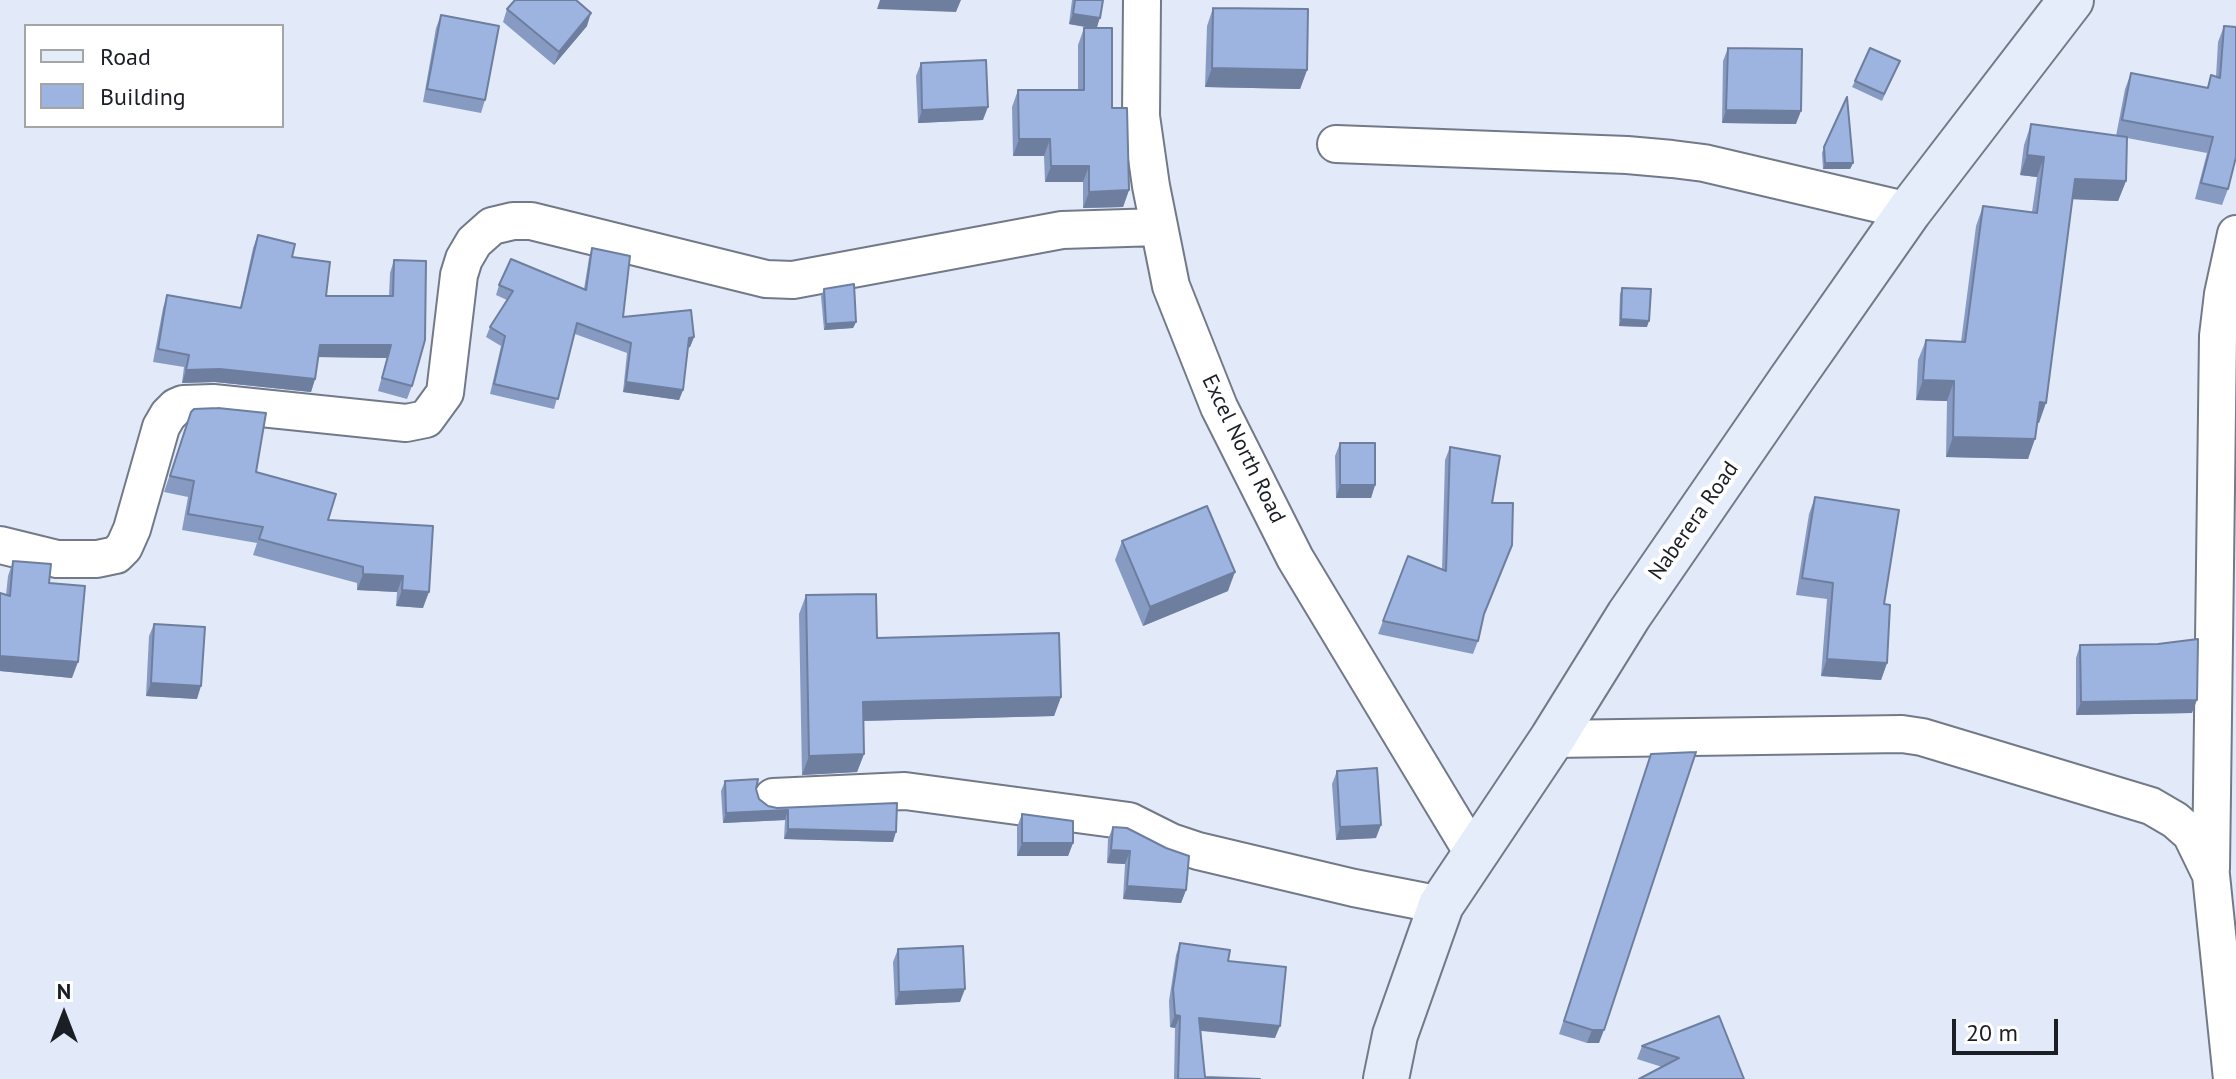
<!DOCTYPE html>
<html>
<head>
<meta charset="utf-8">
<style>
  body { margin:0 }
  #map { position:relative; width:2236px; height:1079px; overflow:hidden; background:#e2eafa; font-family:"PT Sans",sans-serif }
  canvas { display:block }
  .legend { position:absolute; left:24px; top:24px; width:260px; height:104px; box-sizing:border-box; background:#fff; border:2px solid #a4a5a7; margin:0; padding:10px 14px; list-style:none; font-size:24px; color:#1b1e24 }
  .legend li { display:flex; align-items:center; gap:16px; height:40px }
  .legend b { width:40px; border:2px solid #a4a5a7 }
  .north { position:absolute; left:24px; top:975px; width:80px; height:80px; -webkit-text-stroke:6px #fff; paint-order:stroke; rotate:0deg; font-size:22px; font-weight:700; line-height:32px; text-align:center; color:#1b1e24 }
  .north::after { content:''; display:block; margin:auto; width:28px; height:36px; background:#1b1e24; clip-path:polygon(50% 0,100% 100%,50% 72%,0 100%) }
  .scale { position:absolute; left:1952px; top:1019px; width:106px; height:36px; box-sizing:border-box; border:4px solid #1b1e24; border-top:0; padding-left:10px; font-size:24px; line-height:28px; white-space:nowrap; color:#1b1e24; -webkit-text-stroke:6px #fff; paint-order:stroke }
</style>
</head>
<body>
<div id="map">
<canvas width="2236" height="1079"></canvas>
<ul class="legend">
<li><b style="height:10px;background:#e5ecfa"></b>Road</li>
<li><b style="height:22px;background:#9db4e1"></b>Building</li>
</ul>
<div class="north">N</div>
<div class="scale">20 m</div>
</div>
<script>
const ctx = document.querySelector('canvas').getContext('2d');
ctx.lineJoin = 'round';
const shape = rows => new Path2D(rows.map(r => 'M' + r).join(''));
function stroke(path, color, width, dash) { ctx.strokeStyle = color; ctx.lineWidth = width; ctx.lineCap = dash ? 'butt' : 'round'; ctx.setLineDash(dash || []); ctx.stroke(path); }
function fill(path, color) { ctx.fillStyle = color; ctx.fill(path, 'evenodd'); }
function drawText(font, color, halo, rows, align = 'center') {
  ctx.font = font + ' "PT Sans",sans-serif'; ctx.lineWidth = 8; ctx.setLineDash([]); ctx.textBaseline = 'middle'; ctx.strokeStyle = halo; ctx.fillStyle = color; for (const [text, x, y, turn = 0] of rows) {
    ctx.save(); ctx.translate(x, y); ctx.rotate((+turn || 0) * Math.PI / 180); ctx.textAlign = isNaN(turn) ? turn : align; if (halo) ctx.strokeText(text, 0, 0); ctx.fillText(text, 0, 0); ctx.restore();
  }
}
const street = shape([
  [1142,0,1141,116,1151,186,1171,286,1219,407,1295,558,1474,855],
  [1336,144,1627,155,1672,159,1704,163,1909,211],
  [0,545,57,559,97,559,116,555,124,547,132,529,161,427,168,415,176,407,183,404,213,403,406,423,426,419,445,393,459,275,464,259,474,242,492,226,513,221,531,221,766,279,793,280,1062,230,1159,227],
  [1552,739,1902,734,1922,737,2151,806,2175,820,2191,834,2211,875,2232,1079],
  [773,797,905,791,1129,821,1171,842,1198,851,1354,888,1441,905],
  [2211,869,2218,336,2223,294,2236,234]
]);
const secondary = shape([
  [1386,1079,1395,1035,1441,905,1552,739,1629,615,1790,381,1909,211,2071,0]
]);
const wall = shape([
  [1072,0,1103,0,1097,28,1129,190,1123,207,1083,208,1083,182,1045,182,1044,156,1013,156,1012,107,1018,90,1078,90,1078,45,1084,28,1094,28,1069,24],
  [1213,8,1307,70,1300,89,1205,87,1207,26],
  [507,9,587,26,554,65,503,22],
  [441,15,485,100,481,113,423,102,436,28],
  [2224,26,2228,189,2222,205,2195,199,2207,153,2127,138,2126,181,2118,201,2072,199,2039,423,2037,422,2028,459,1946,457,1947,401,1916,400,1918,360,1926,340,1961,342,1976,226,1983,206,2032,212,2037,177,2020,175,2024,145,2031,124,2116,136,2125,89,2131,73,2207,88,2211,75,2216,77,2218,42],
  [1728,48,1796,124,1722,123,1723,61],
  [1900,61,1882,101,1852,87,1855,81],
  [921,63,983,120,918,123,916,76],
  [1824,147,1853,163,1850,169,1823,169,1822,153],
  [258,235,292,257,326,296,389,296,390,273,394,260,412,386,407,399,378,391,387,358,318,357,315,379,311,392,215,382,182,383,184,367,153,362,163,308,167,295,240,308,253,248],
  [592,248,623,317,694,337,690,347,688,348,683,390,679,400,623,392,627,353,575,334,554,409,490,394,501,346,486,337,490,327,507,300,496,295,499,285,584,289,589,258],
  [1622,288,1647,327,1619,326,1620,294],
  [824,289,856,322,853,328,824,330,821,296],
  [191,412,256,472,328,520,433,526,423,608,396,606,397,592,357,590,357,583,253,555,257,543,182,530,188,497,164,492],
  [1340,443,1375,485,1371,498,1336,498,1335,456],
  [1450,447,1492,503,1483,617,1478,641,1473,654,1378,634,1408,556,1442,570,1445,460],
  [1815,497,1884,604,1887,663,1881,680,1821,676,1827,599,1796,595,1809,514],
  [1122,541,1228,591,1143,626,1115,560],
  [13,561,49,583,72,678,0,671,0,593,6,595,8,576],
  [806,595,877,638,1061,697,1054,716,864,721,864,754,857,772,802,775,799,614],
  [154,624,197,699,146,696,149,636],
  [2080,645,2192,713,2076,715,2076,658],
  [1647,767,1599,1043,1587,1043,1559,1034],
  [1337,771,1376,838,1336,840,1332,784],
  [725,781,756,789,759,799,768,806,893,842,784,839,785,820,723,823,721,791],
  [1022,814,1073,843,1068,856,1017,856,1017,827],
  [1113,827,1166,848,1186,890,1181,903,1123,899,1125,864,1107,863,1108,839],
  [1180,943,1228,961,1275,1038,1201,1031,1205,1077,1260,1079,1174,1079,1175,1028,1170,1027,1169,1001,1176,955],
  [898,949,960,1002,895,1005,893,962],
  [1642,1046,1744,1079,1662,1067,1637,1059]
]);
const shadedWall = shape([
  [880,0,961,0,956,12,877,9],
  [591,13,587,26,554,65,559,52],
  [1073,14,1100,18,1096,29,1069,24],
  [1212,68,1307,70,1300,89,1205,87],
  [988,107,983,120,918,123,922,110],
  [1726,110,1801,111,1796,124,1722,123],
  [1019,139,1050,139,1044,156,1013,156],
  [2027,155,2044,157,2037,177,2020,175],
  [1825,163,1853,163,1850,169,1823,169],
  [1051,166,1089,166,1083,182,1045,182],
  [2075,179,2126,181,2118,201,2068,199],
  [1129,190,1123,207,1083,208,1089,192],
  [1621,319,1649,321,1647,327,1619,326],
  [856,322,853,328,824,330,826,324],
  [694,337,690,347,686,348,689,338],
  [320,345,391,345,387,358,315,357],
  [220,369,315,379,311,392,215,382,182,383,186,370],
  [1923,380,1954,381,1947,401,1916,400],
  [626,382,683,390,679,400,623,392],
  [2040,402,2046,403,2039,423,2033,422],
  [1953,437,2035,439,2028,459,1946,457],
  [1340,485,1375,485,1371,498,1336,498],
  [1235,572,1228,591,1143,626,1150,607],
  [363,574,403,576,397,592,357,590],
  [402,590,429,592,423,608,396,606],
  [0,656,78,662,72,678,0,671],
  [1827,659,1887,663,1881,680,1821,676],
  [151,683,201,686,197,699,146,696],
  [1061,697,1054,716,857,721,863,702],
  [2197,700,2192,713,2076,715,2081,702],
  [864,754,857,772,802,775,809,756],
  [788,810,785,820,723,823,726,813],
  [1381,825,1376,838,1336,840,1340,827],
  [788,829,896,832,893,842,784,839],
  [1022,843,1073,843,1068,856,1017,856],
  [1111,850,1130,851,1125,864,1107,863],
  [1127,886,1186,890,1181,903,1123,899],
  [965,989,960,1002,895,1005,899,992],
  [1175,1015,1180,1016,1175,1028,1170,1027],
  [1199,1018,1280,1026,1275,1038,1195,1030],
  [1592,1030,1604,1030,1599,1043,1587,1043]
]);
const building = shape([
  [515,0,576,0,591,13,559,52,507,9,515,0],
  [1075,0,1103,0,1100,18,1073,14,1075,0],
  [1213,8,1308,9,1307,70,1212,68,1213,8],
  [441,15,499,26,485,100,427,89,441,15],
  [2224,26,2236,27,2236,157,2228,189,2201,183,2213,137,2122,120,2131,73,2208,88,2211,75,2220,78,2224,26],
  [1084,28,1112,28,1112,108,1127,108,1129,190,1089,192,1089,166,1051,166,1050,139,1019,139,1018,90,1084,90,1084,28],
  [1728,48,1802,49,1801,111,1726,110,1728,48],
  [1870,48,1900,61,1884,94,1855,81,1870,48],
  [986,60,988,107,922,110,921,63,986,60],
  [1847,97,1853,163,1825,163,1824,147,1847,97],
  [2031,124,2127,137,2126,181,2075,179,2046,403,2040,402,2035,439,1953,437,1954,381,1923,380,1926,340,1965,342,1983,206,2037,213,2044,157,2027,155,2031,124],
  [258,235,295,244,292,257,330,262,326,296,393,296,394,260,426,261,425,340,412,386,382,378,391,345,320,345,315,379,220,369,186,370,189,355,158,349,167,295,241,308,258,235],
  [592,248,630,256,623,317,691,310,694,337,689,338,683,390,626,382,631,343,577,323,558,399,494,384,505,336,490,327,513,291,499,285,511,259,586,290,592,248],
  [854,284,856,322,826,324,824,289,854,284],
  [1622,288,1651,289,1649,321,1621,319,1622,288],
  [218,408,266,413,256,472,336,494,328,520,433,526,429,592,402,590,403,576,363,574,363,567,259,539,263,527,188,514,194,481,170,476,191,412,194,409,218,408],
  [1340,443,1375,443,1375,485,1340,485,1340,443],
  [1450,447,1500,456,1492,503,1513,503,1512,545,1484,614,1478,641,1383,621,1408,556,1446,571,1450,447],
  [1815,497,1899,510,1884,604,1890,605,1887,663,1827,659,1833,583,1802,578,1815,497],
  [1207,506,1235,572,1150,607,1122,541,1207,506],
  [13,561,51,564,49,583,85,586,78,662,0,656,0,593,10,596,13,561],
  [876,594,877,638,1059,633,1061,697,863,702,864,754,809,756,806,595,876,594],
  [154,624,205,627,201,686,151,683,154,624],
  [2198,639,2197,700,2081,702,2080,645,2158,644,2198,639],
  [1696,752,1604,1030,1592,1030,1564,1021,1651,754,1696,752],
  [1377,768,1381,825,1340,827,1337,771,1377,768],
  [758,779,756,789,759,799,768,806,777,808,897,803,896,832,788,829,788,810,726,813,725,781,758,779],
  [1022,814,1073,821,1073,843,1022,843,1022,814],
  [1113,827,1127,828,1166,848,1189,856,1186,890,1127,886,1130,851,1111,850,1113,827],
  [1180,943,1230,950,1228,961,1286,967,1280,1026,1199,1018,1205,1077,1260,1079,1178,1079,1180,1016,1175,1015,1173,989,1180,943],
  [963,946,965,989,899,992,898,949,963,946],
  [1719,1016,1744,1079,1639,1079,1679,1058,1642,1046,1719,1016]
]);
const streetNames = [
  ["Excel North Road",1243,449,64],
  ["Naberera Road",1694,521,-55]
];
stroke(street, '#727987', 40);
stroke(secondary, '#727987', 48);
stroke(street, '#fff', 36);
stroke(secondary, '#e5ecfa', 44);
fill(wall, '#879bc2');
fill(shadedWall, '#6e7e9e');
fill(building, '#9db4e1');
stroke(building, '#6e7e9e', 2);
drawText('22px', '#1b1e24', '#fff', streetNames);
</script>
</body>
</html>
